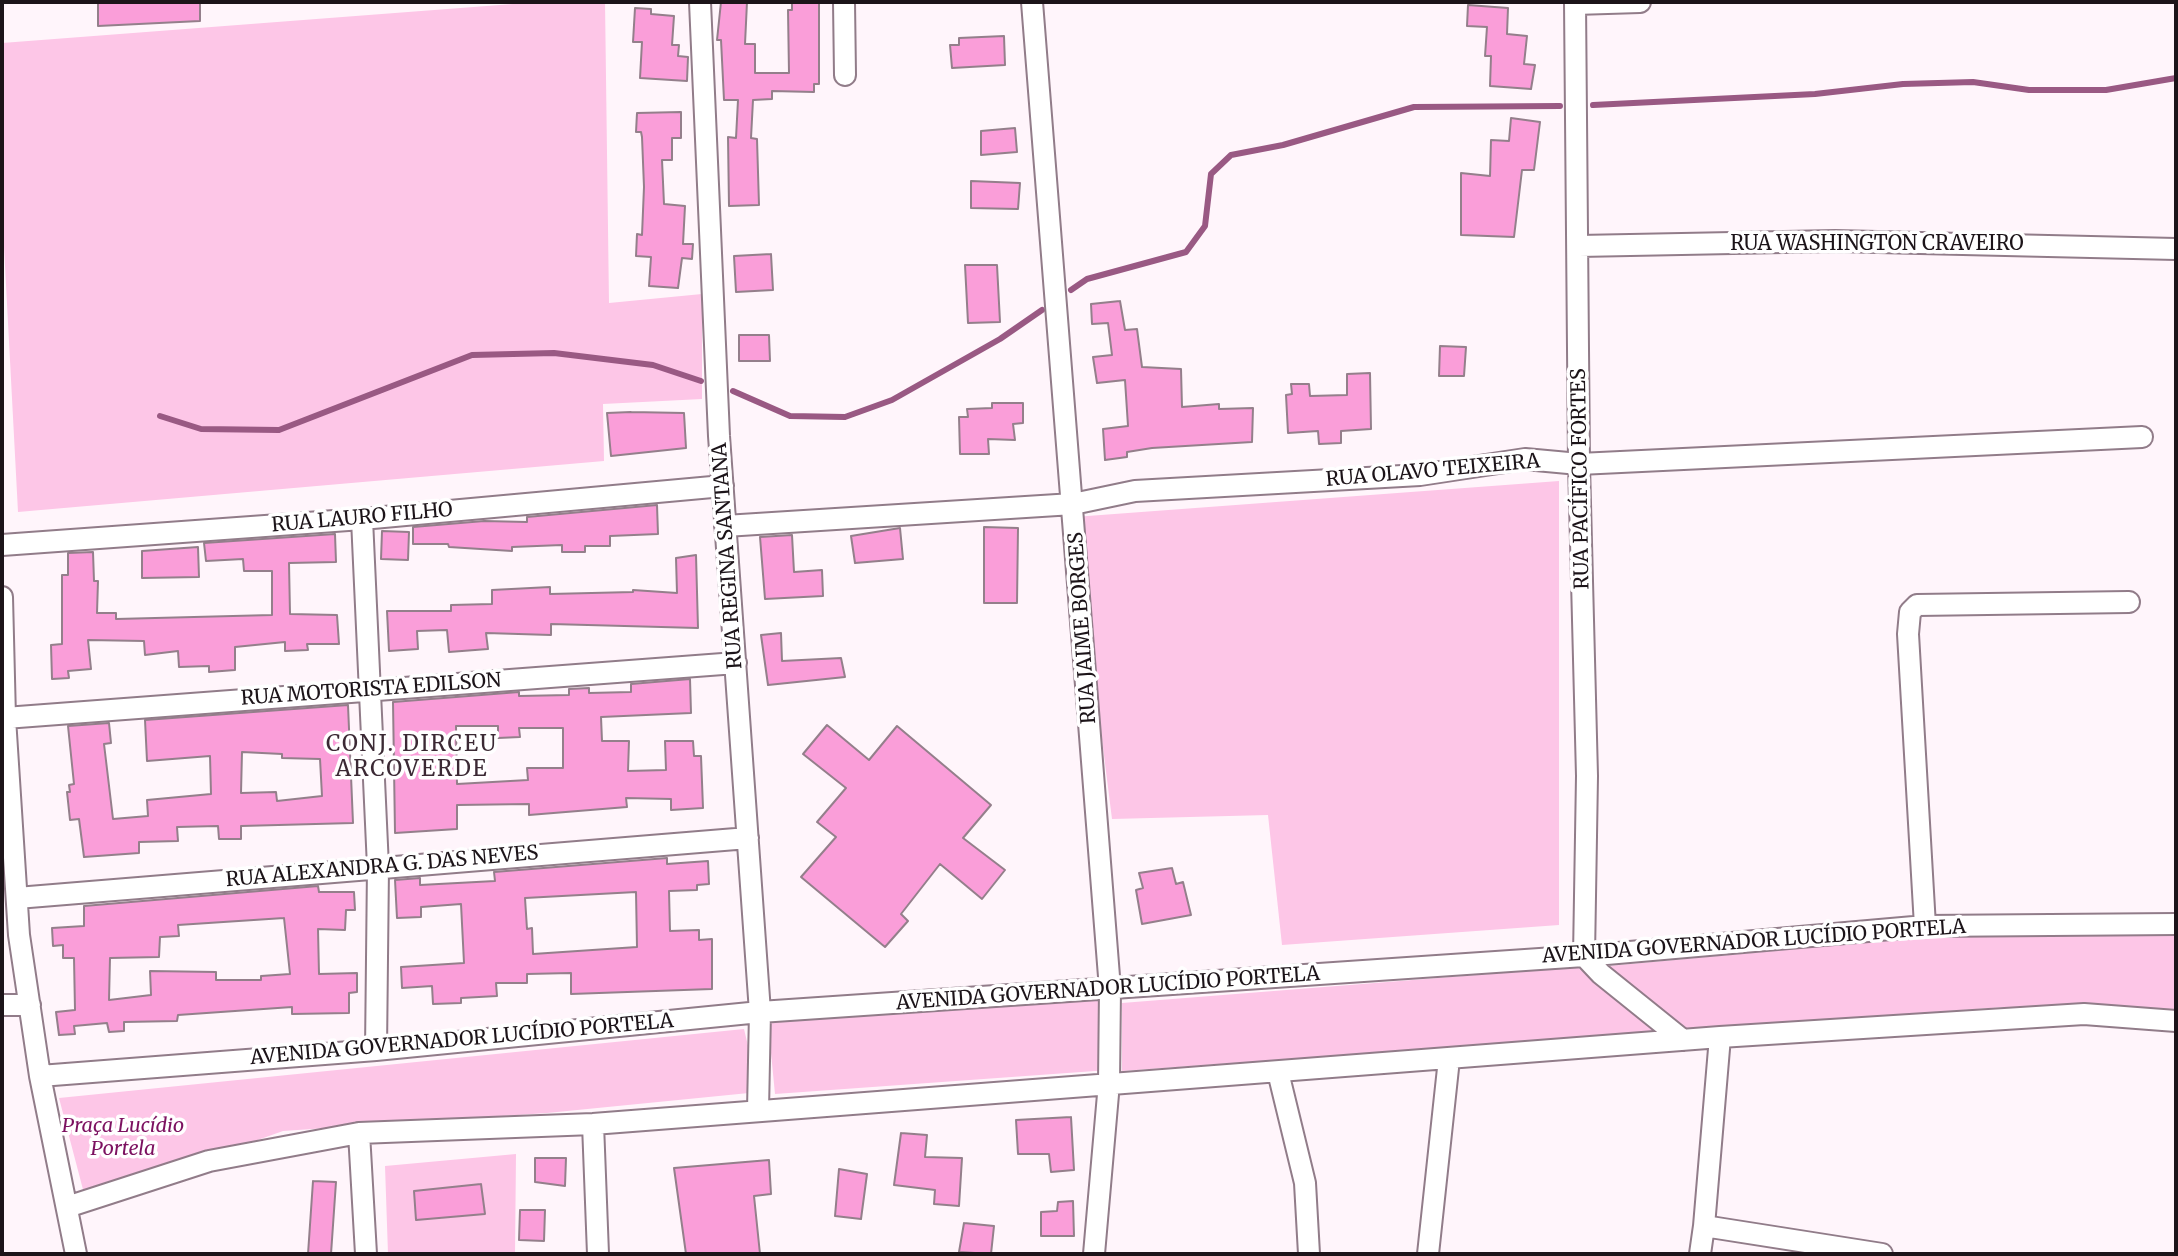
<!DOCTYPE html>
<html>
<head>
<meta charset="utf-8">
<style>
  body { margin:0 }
  #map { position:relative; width:2178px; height:1256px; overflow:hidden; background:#fff5fb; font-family:Merriweather,serif }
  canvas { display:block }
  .frame { position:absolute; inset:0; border:4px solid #1c1419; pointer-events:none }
</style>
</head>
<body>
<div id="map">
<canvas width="2178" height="1256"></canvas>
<div class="frame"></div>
</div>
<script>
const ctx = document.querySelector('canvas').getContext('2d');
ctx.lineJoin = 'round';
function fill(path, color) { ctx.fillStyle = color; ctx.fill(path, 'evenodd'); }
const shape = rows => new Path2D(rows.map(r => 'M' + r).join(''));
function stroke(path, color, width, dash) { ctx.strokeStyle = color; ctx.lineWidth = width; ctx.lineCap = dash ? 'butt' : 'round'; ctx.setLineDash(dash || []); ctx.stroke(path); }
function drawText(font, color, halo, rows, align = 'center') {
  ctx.font = font + ' Merriweather,serif'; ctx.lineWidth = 7; ctx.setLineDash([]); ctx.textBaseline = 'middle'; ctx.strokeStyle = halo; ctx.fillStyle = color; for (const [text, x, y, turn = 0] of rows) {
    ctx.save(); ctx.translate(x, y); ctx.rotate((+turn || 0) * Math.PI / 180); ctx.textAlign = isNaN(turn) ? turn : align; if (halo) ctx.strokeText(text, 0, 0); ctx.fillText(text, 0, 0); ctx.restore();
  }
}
const green = shape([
  [539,2,605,2,609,303,702,294,702,399,603,404,604,461,18,512,2,209,2,43],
  [1559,481,1559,925,1282,945,1268,815,1112,819,1074,517],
  [2176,933,2176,1009,2004,1007,1689,1030,1608,966,1926,937],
  [1577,967,1657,1033,1122,1071,1122,1003],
  [1100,1000,1109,1070,775,1094,768,1022],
  [744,1029,759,1092,547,1113,283,1131,86,1201,59,1098],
  [516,1154,515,1254,388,1254,385,1166]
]);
const stream = shape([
  [1593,105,1815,94,1903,84,1973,82,2029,90,2106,90,2176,78],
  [1071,290,1087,279,1186,252,1205,226,1211,174,1231,155,1283,145,1414,107,1560,106],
  [733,391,790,416,845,417,892,400,1000,339,1042,310],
  [160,416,201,429,279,430,472,355,554,353,653,365,701,381]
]);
const building = shape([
  [98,2,200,2,200,21,98,26,98,2],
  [721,2,747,2,745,44,755,44,755,73,789,73,788,10,792,10,792,2,819,2,819,84,814,84,814,92,772,91,772,99,753,100,751,138,757,139,759,205,729,206,728,137,736,138,738,100,724,100,721,40,717,40,721,2],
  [1468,5,1508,8,1507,34,1527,36,1524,64,1535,65,1531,89,1490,86,1491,56,1485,56,1487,27,1467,26,1468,5],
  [635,8,651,9,651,14,674,16,672,45,679,45,678,56,688,57,687,81,640,78,642,42,633,42,635,8],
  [1004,36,1005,65,952,68,950,45,959,45,959,38,1004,36],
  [681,112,681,138,672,138,672,160,662,160,664,204,685,206,683,244,693,244,692,259,682,258,678,288,649,286,651,257,636,256,637,234,642,235,644,187,642,137,641,132,636,132,637,113,681,112],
  [1511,118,1540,122,1534,170,1522,170,1514,237,1461,235,1461,173,1490,176,1491,140,1509,141,1511,118],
  [1015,128,1017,152,981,155,981,131,1015,128],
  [971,181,1020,183,1018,209,971,208,971,181],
  [771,254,773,290,736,292,734,256,771,254],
  [965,265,997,265,1000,322,968,323,965,265],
  [1120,301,1125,330,1137,329,1142,367,1181,369,1182,407,1219,404,1219,409,1253,408,1252,442,1152,448,1127,452,1127,457,1105,460,1103,429,1128,426,1125,380,1097,383,1093,357,1112,355,1108,323,1092,324,1091,304,1120,301],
  [739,335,769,335,770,361,739,361,739,335],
  [1440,346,1466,347,1464,376,1439,376,1440,346],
  [1370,373,1371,429,1341,431,1341,443,1319,444,1318,431,1288,433,1286,395,1292,394,1291,384,1309,384,1310,396,1347,395,1347,374,1370,373],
  [992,403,1023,403,1023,423,1013,424,1015,440,988,439,989,454,960,454,959,417,968,417,967,409,992,408,992,403],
  [631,412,684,413,686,448,611,456,607,413,631,412],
  [657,505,658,534,610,536,610,546,585,546,585,552,562,552,562,545,512,547,512,551,449,547,448,544,413,544,413,527,484,521,527,522,527,517,657,505],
  [984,527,1018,528,1017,603,984,603,984,527],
  [900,528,903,559,855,563,851,536,900,528],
  [382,531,409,532,408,560,381,559,382,531],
  [335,534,336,562,289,563,290,614,337,615,339,644,307,644,308,650,285,651,285,642,235,647,235,670,209,672,209,666,179,667,178,651,145,655,144,641,88,640,91,669,68,671,69,678,52,679,51,645,62,644,62,575,68,575,68,553,93,552,94,581,98,581,97,613,116,613,116,619,272,615,272,571,244,571,243,559,206,561,204,543,335,534],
  [792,535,794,572,822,570,823,596,765,599,760,537,792,535],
  [198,547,199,577,142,578,142,551,198,547],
  [696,555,698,628,551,624,551,635,486,633,488,649,449,652,447,630,417,631,418,649,389,651,387,611,451,611,451,605,492,604,492,590,550,587,550,594,633,592,633,590,677,593,676,558,696,555],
  [781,633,782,661,841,658,845,677,768,685,761,635,781,633],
  [690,679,691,713,601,717,602,741,629,741,628,771,666,770,665,741,693,741,694,756,701,756,703,808,671,810,671,799,626,798,627,807,529,815,529,804,457,805,457,829,395,833,393,702,519,692,519,696,569,695,569,689,589,688,589,693,631,692,631,684,690,679],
  [456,726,498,726,498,738,520,737,519,728,563,728,563,768,527,768,528,780,457,784,456,726],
  [348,705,353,823,241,826,241,839,219,839,218,826,177,827,178,841,139,842,139,853,84,857,79,819,70,820,67,792,70,792,69,785,74,784,68,726,109,723,111,743,104,744,113,819,148,816,147,800,211,794,210,756,147,761,145,720,348,705],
  [242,752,282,754,282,758,320,759,322,796,277,801,276,792,241,793,242,752],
  [827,725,869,760,897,726,991,805,963,838,1005,870,982,899,940,864,901,914,908,921,885,947,801,877,836,837,817,822,846,788,803,754,827,725],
  [667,858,667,864,708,861,709,884,697,885,697,890,669,891,670,931,699,930,699,940,712,939,712,989,571,994,571,973,527,974,527,983,496,983,497,996,461,998,461,1003,433,1004,432,986,402,988,401,967,464,963,461,904,421,907,421,917,397,918,395,880,420,878,420,885,495,881,494,872,667,858],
  [636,892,637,947,533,954,532,928,527,929,525,898,636,892],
  [1172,868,1176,884,1183,882,1191,915,1142,924,1136,890,1143,888,1139,873,1172,868],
  [318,886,319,892,354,892,355,910,346,910,345,930,318,929,319,974,357,973,357,992,349,993,349,1013,292,1014,292,1007,178,1015,177,1021,124,1022,124,1031,109,1032,107,1023,74,1026,75,1034,59,1035,56,1012,75,1010,74,958,63,958,63,945,53,946,52,928,84,926,84,906,318,886],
  [284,918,290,974,261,976,261,980,216,980,216,972,150,971,151,995,109,1000,110,958,159,957,160,937,179,936,178,925,284,918],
  [1071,1117,1074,1170,1051,1172,1049,1154,1018,1154,1016,1120,1071,1117],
  [901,1133,927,1135,925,1157,962,1158,959,1206,934,1204,935,1190,894,1185,901,1133],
  [535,1158,566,1158,565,1186,535,1182,535,1158],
  [769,1160,771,1194,754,1196,760,1254,686,1254,674,1168,769,1160],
  [839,1169,867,1174,861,1219,835,1216,839,1169],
  [313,1181,336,1182,331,1254,308,1254,313,1181],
  [481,1184,485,1214,416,1220,414,1191,481,1184],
  [1073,1201,1074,1236,1041,1236,1041,1212,1057,1211,1058,1202,1073,1201],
  [520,1210,545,1210,544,1241,519,1240,520,1210],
  [964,1223,994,1226,991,1254,959,1252,964,1223]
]);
const minor = shape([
  [700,2,719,436,760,1012,758,1110],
  [844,2,845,75],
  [1032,2,1110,989,1109,1083,1094,1254],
  [1575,2,1579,464,1587,776,1584,956,1601,974,1683,1040],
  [1575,4,1640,2],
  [1579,246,1835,241,2176,249],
  [362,519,378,867,376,1050],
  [725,526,1073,504,1135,491,1420,475,1525,459,1579,464,2142,437],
  [2,545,362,519,723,486],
  [2,597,5,718,19,935,40,1076,76,1254],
  [5,718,736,663],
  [17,898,748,838],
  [1925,926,1908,634,1910,612,1917,605,2129,602],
  [2,1005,30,1005],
  [1720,1037,1704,1226,1882,1254],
  [1278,1072,1305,1183,1309,1254],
  [40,1076,376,1050,760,1012,1584,956,1925,926,2176,924],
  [593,1124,598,1254],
  [359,1133,366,1254],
  [67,1207,209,1161,359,1133,593,1124,1720,1037,2084,1014,2176,1021],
  [1428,1254,1449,1059],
  [1700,1254,1704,1226]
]);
const streetNames = [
  ["RUA WASHINGTON CRAVEIRO",1877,244],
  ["RUA OLAVO TEIXEIRA",1433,471,-5],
  ["RUA PACÍFICO FORTES",1581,479,-91],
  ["RUA LAURO FILHO",362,518,-5],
  ["RUA REGINA SANTANA",728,556,-94],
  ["RUA JAIME BORGES",1083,628,-94],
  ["RUA MOTORISTA EDILSON",371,690,-4],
  ["RUA ALEXANDRA G. DAS NEVES",382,867,-5],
  ["AVENIDA GOVERNADOR LUCÍDIO PORTELA",1754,942,-4],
  ["AVENIDA GOVERNADOR LUCÍDIO PORTELA",1108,989,-4],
  ["AVENIDA GOVERNADOR LUCÍDIO PORTELA",462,1040,-5]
];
const parkNames = [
  ["Praça Lucídio",123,1126],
  ["Portela",123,1149]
];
const neighbourhoodNames = [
  ["CONJ. DIRCEU",412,745],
  ["ARCOVERDE",412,770]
];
fill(green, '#fdc6e7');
stroke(stream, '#995983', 6);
fill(building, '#fa9ed9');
stroke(building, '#947f8b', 2);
stroke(minor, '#917c89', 24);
stroke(minor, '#fff', 20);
drawText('20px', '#1c1419', '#fff', streetNames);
drawText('italic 20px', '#7c1160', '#fff', parkNames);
ctx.letterSpacing = '2px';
drawText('22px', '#3b2934', '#fff', neighbourhoodNames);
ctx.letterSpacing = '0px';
</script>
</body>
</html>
